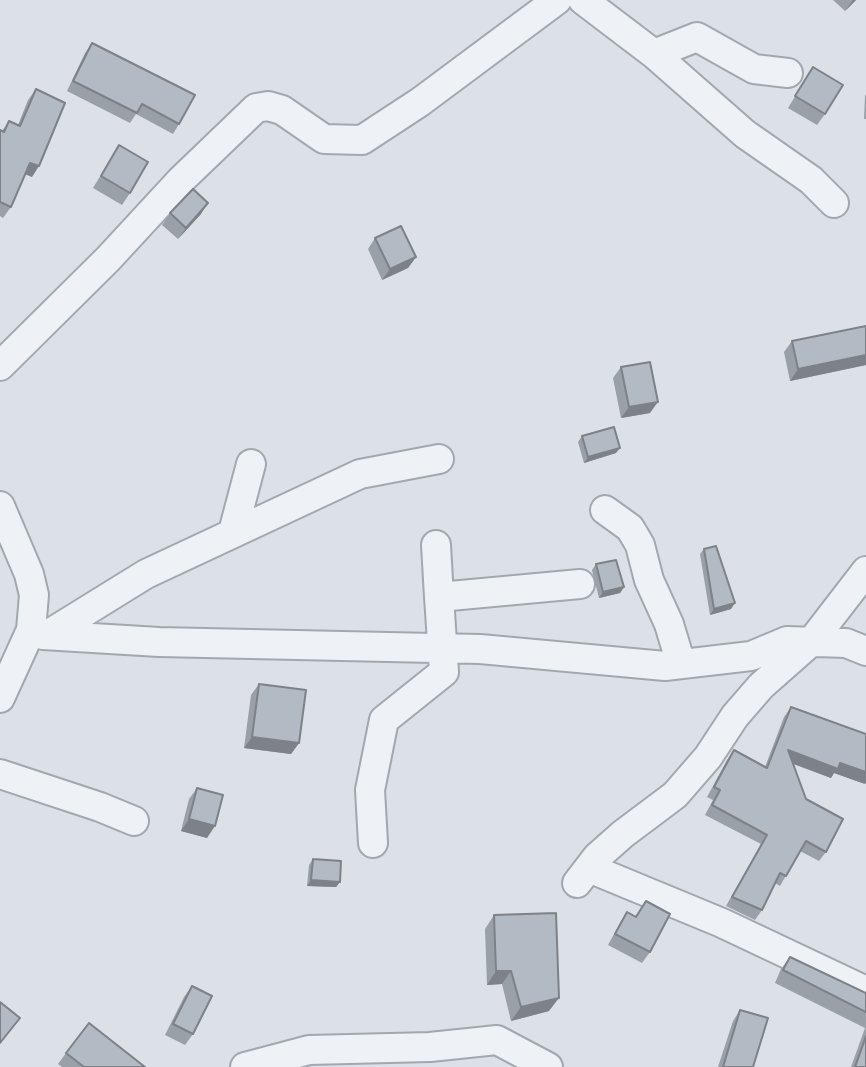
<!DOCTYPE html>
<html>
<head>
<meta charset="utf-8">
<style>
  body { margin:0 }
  canvas { display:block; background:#dbe1e6 }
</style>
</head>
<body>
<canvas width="866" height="1067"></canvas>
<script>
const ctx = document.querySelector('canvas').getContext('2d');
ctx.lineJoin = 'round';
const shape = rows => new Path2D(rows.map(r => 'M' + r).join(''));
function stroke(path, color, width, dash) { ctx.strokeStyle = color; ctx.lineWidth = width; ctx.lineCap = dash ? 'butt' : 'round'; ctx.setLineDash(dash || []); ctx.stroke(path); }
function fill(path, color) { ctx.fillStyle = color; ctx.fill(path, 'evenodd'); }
const minor = shape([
  [583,0,654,54,697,37,754,69,788,73],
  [654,54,745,134,811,180,834,203],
  [0,366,108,259,181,180,256,108,268,106,282,110,324,139,362,140,420,102,557,0],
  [0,506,29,574,34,595,31,630,0,698],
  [605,510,630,528,640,545,649,580,669,624,681,664],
  [233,532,251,464],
  [436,545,439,597],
  [31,630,43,635,159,642,480,649,665,666,751,656,787,641,846,643,866,651],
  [49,634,146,574,360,474,439,459],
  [0,774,100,807,134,821],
  [373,843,370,790,384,720,444,672,439,597,580,584],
  [589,868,722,923,866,991],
  [577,883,597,857,623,834,675,795,708,757,735,716,761,686,812,641,866,571],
  [245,1067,309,1050,430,1047,497,1040,548,1067]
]);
const wall = shape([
  [833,0,856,0,845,11],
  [92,43,179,124,173,134,136,114,130,123,67,91,85,53],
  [813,67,825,114,817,125,788,108],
  [36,89,32,177,25,174,11,207,3,218,0,216,0,130,2,131,9,121,18,125,28,100],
  [866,94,866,119,864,119,865,96],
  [119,145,130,193,122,205,93,188],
  [170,213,201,214,178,239,162,225],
  [375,238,416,257,408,268,382,280,368,249],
  [866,326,866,365,790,381,784,352,792,341],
  [621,367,650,413,621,418,613,378],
  [582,436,616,453,584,463,578,442],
  [704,549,731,609,710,615,700,554],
  [596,564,624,587,620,593,599,598,592,570],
  [259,684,299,743,291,754,244,748,251,695],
  [791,707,866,734,866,782,865,784,834,773,831,778,793,764,826,852,819,861,800,851,780,886,775,883,762,910,755,920,726,906,761,844,705,815,713,800,707,797,727,760,734,750,765,767,784,717],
  [197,788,207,838,181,831,189,799],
  [313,859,340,882,336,887,307,886,309,865],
  [646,901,650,952,642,963,608,945,620,923,627,912,635,917],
  [494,915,549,1011,511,1021,502,984,487,985,485,929],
  [790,957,866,993,866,1067,851,1067,865,1028,775,983,781,969],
  [192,986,193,1034,185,1045,165,1035,184,997],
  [740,1010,753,1067,718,1067,733,1021],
  [66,1053,145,1067,62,1067,58,1064]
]);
const shadedWall = shape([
  [853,0,856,0,845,11],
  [30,163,39,166,32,177,23,173],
  [208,203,201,214,178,239,186,228],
  [416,257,408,268,382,280,390,269],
  [866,355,866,365,790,381,798,369],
  [658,402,650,413,621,418,629,407],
  [620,448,616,453,584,463,588,457],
  [624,587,620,593,599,598,603,592],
  [735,603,731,609,710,615,714,609],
  [252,737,299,743,291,754,244,748],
  [788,750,840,763,866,772,866,782,865,784,834,773,831,778,781,759],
  [189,819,215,826,207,838,181,831],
  [311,880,340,882,336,887,307,886],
  [496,971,511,971,502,984,487,985],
  [559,998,549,1011,511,1021,521,1007]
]);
const building = shape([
  [92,43,195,95,179,124,142,104,137,113,73,81,92,43],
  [813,67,843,85,825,114,795,96,813,67],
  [36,89,65,103,39,166,30,163,11,207,0,202,0,130,4,132,9,121,20,126,36,89],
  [119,145,148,162,130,193,101,176,119,145],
  [193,189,208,203,186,228,170,213,193,189],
  [401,226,416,257,390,269,375,238,401,226],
  [866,326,866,355,798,369,792,341,866,326],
  [650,362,658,402,629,407,621,367,650,362],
  [614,427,620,448,588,457,582,436,614,427],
  [716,546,735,603,714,609,704,549,716,546],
  [616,560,624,587,603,592,596,564,616,560],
  [259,684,306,690,299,743,252,737,259,684],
  [791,707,866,734,866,772,840,763,838,769,788,750,806,799,843,819,826,852,806,841,786,876,780,873,762,910,732,897,767,835,712,805,720,790,714,787,734,750,767,768,791,707],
  [197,788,223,795,215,826,189,819,197,788],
  [313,859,341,861,340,882,311,880,313,859],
  [646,901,670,914,650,952,615,934,627,912,636,917,646,901],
  [556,913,559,998,521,1007,511,971,496,971,494,915,556,913],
  [790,957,866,993,866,1012,783,970,790,957],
  [192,986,212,996,193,1034,173,1024,192,986],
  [0,1002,20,1018,0,1043,0,1002],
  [740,1010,768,1018,753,1067,723,1067,740,1010],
  [89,1023,145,1067,84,1067,66,1053,89,1023],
  [866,1036,866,1067,855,1067,866,1036]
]);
stroke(minor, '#a1a8b0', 32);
stroke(minor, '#eef1f5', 28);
fill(wall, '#99a0a8');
fill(shadedWall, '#7d8288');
fill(building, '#b2bac3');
stroke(building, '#7d8288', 2);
</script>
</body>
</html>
